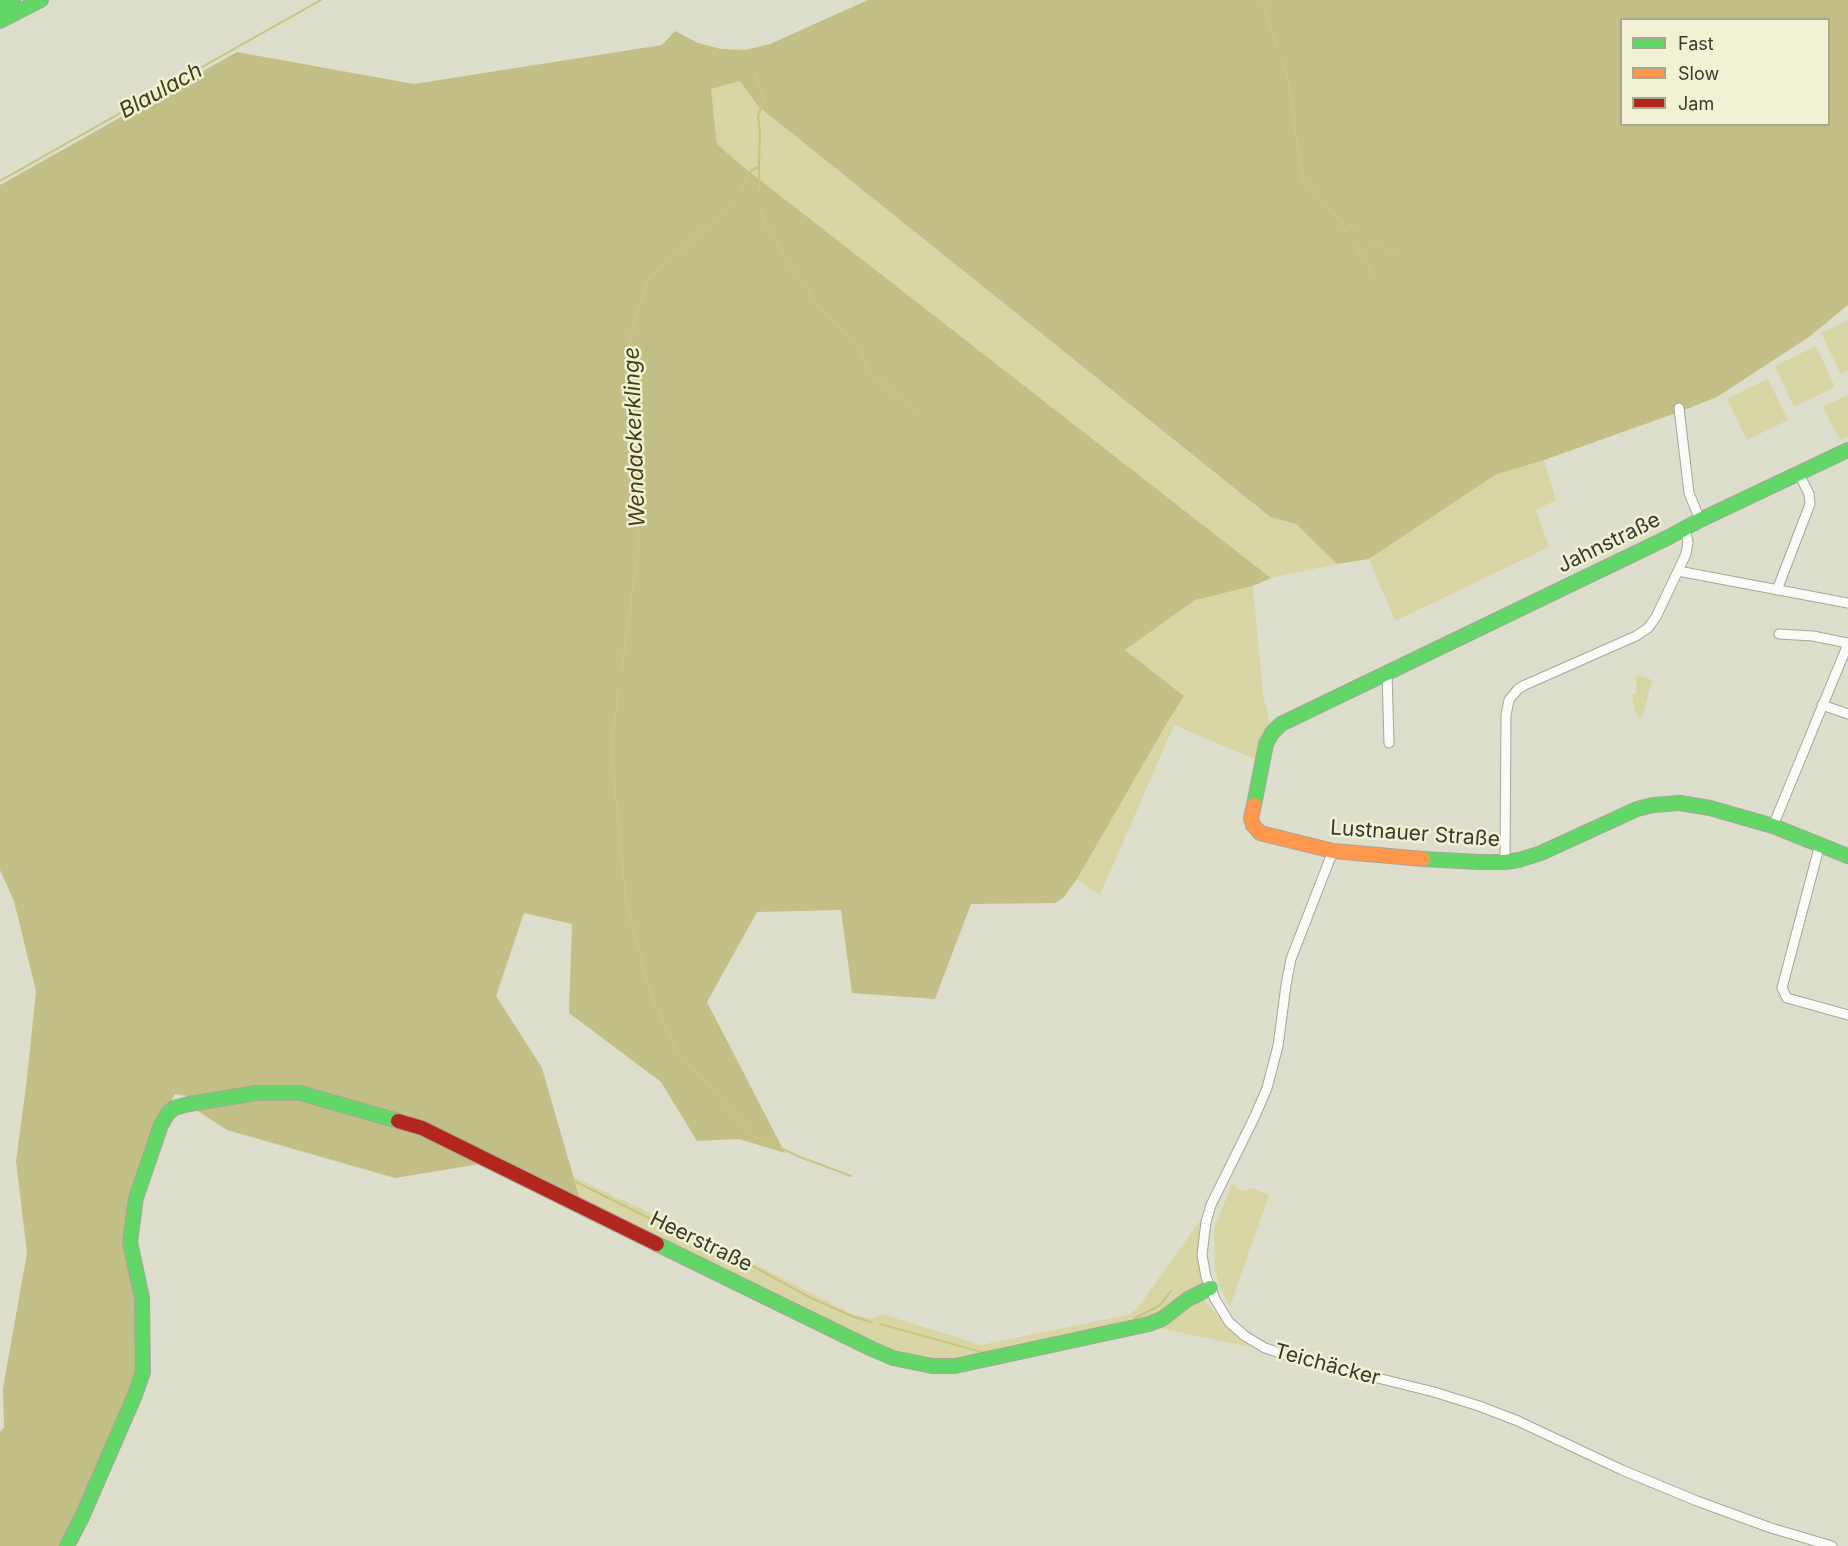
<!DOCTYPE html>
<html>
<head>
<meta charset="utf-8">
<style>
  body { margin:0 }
  #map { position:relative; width:1848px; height:1546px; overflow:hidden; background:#dedecd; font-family:Inter,sans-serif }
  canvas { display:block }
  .legend { position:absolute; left:1620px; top:18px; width:210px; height:108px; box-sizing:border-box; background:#f1f1d4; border:2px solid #a7a792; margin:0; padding:8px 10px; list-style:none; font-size:18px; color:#39392e }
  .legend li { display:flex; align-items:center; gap:12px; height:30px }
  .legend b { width:30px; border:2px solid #a7a792 }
</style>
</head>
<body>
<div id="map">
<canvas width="1848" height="1546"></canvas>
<ul class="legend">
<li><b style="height:8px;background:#63d668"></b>Fast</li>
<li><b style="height:8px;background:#ff974d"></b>Slow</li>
<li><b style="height:8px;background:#b3261e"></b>Jam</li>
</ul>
</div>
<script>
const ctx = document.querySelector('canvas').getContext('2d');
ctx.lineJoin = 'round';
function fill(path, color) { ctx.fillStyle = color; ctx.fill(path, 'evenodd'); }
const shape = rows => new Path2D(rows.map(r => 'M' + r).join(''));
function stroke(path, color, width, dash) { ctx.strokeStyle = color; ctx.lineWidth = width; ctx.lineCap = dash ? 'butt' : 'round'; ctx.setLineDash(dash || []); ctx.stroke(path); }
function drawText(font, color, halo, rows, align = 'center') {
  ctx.font = font + ' Inter,sans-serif'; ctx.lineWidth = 5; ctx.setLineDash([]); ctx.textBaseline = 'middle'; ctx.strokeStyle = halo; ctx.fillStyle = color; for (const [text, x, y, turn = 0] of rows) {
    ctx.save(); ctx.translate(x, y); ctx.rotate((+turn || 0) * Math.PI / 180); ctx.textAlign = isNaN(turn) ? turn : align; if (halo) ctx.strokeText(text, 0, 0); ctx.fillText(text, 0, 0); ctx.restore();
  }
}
const green = shape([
  [740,81,758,106,1269,517,1296,524,1337,564,1271,578,742,166,717,144,715,116,710,89],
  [1848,320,1848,371,1841,374,1821,333],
  [1816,346,1835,387,1794,407,1775,366],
  [1768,379,1788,420,1747,440,1727,399],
  [1848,395,1848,436,1840,440,1823,407],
  [1544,460,1556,500,1536,510,1549,547,1395,621,1369,559,1495,475],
  [1253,586,1263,695,1272,733,1262,762,1174,725,1100,895,1077,879,1167,723,1184,696,1125,650,1195,600],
  [1638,675,1652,680,1643,715,1640,717,1638,716,1635,711,1632,695,1637,693,1636,676],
  [574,1177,731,1252,852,1314,872,1319,882,1314,981,1345,1127,1315,1137,1309,1200,1221,1206,1222,1203,1234,1210,1288,1162,1319,1008,1356,911,1363,581,1203],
  [1232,1184,1242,1191,1252,1188,1269,1195,1230,1306,1219,1285,1215,1268,1214,1237,1215,1226],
  [1198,1300,1204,1300,1224,1324,1238,1338,1250,1347,1159,1328]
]);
const forest = shape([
  [868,0,1848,0,1848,305,1809,337,1717,397,1679,412,1544,460,1495,475,1369,559,1337,564,1296,524,1270,517,758,106,740,81,711,89,717,144,742,166,1271,578,1253,586,1195,600,1125,650,1184,696,1167,723,1077,879,1063,898,1055,903,971,904,935,999,852,993,841,910,757,912,707,1002,785,1153,739,1139,697,1141,661,1082,569,1013,572,924,524,913,496,996,542,1068,581,1203,492,1162,395,1178,227,1130,198,1111,187,1096,175,1094,169,1105,137,1198,132,1244,138,1373,67,1546,0,1546,0,1432,4,1427,3,1388,27,1253,16,1161,26,1087,36,991,14,901,0,870,0,185,237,52,414,84,662,45,675,31,698,43,721,49,746,50,770,44],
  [1622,20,1828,20,1828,124,1622,124]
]);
const stream = shape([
  [1263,0,1276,48],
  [1281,61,1287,74,1303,179,1336,216,1346,232],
  [759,167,759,190],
  [0,181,321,0],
  [739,193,752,170,759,167,760,131,758,116,764,99,754,73],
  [762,207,761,215,783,254,819,307,863,353,867,369,916,413],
  [1337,217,1355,229],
  [1365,236,1396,256],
  [1353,242,1376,278],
  [621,674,639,544,633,484,629,342,649,277,688,245,732,202],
  [619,686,611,747,626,901,649,990,676,1049,754,1136,800,1157,851,1176],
  [568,1178,647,1217,717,1247],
  [727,1252,809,1297,854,1317,871,1322],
  [1135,1318,1155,1308,1161,1304,1171,1291],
  [880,1324,985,1353]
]);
const street = shape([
  [1679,408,1689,493,1700,520],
  [1678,571,1848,603],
  [1777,590,1810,504,1809,494,1799,474],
  [1779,634,1813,636,1848,643],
  [1387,673,1389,743],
  [1822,705,1848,714],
  [1773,826,1848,644],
  [1820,844,1782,988,1787,998,1848,1015],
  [1333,851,1291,959,1286,985,1278,1046,1267,1088,1255,1116,1211,1205,1206,1222,1202,1255,1206,1277,1215,1299,1229,1322,1245,1336,1265,1348,1289,1356,1434,1392,1479,1406,1518,1421,1622,1470,1697,1501,1771,1528,1832,1546],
  [1505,862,1506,715,1509,700,1518,689,1525,685,1636,636,1648,628,1656,617,1686,554,1688,542,1685,530]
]);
const fast = shape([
  [0,6,13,0],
  [0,21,41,0],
  [1254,805,1266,744,1272,733,1281,724,1669,537,1700,520,1848,450],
  [1423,859,1479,862,1505,862,1519,860,1541,853,1637,809,1653,805,1680,803,1710,808,1773,826,1848,856],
  [657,1244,872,1349,893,1358,932,1366,955,1366,1149,1324,1162,1319,1188,1299,1210,1288],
  [67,1546,82,1517,135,1395,143,1372,142,1298,130,1242,136,1198,161,1125,168,1113,174,1108,189,1104,256,1093,300,1093,398,1121]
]);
const slow = shape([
  [1254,805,1251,818,1253,825,1260,833,1333,851,1423,859]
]);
const jam = shape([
  [398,1121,422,1128,657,1244]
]);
const streetNames = [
  ["Jahnstraße",1609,543,-26],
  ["Lustnauer Straße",1415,834,4],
  ["Heerstraße",701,1242,26],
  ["Teichäcker",1327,1365,15]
];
const waterNames = [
  ["Blaulach",161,91,-29],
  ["Wendackerklinge",635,437,-92]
];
fill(green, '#d7d6a4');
fill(forest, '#c2c086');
stroke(stream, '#c7c57f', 2);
stroke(street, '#a6a69a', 11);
stroke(fast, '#a6a69a', 16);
stroke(slow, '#a6a69a', 16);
stroke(jam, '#a6a69a', 16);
stroke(street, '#fafaf8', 9);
stroke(fast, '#63d668', 14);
stroke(slow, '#ff974d', 14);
stroke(jam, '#b3261e', 14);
drawText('21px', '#39392e', '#f1f1d4', streetNames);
drawText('italic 22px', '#3f3e16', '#f1f1d4', waterNames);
</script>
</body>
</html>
